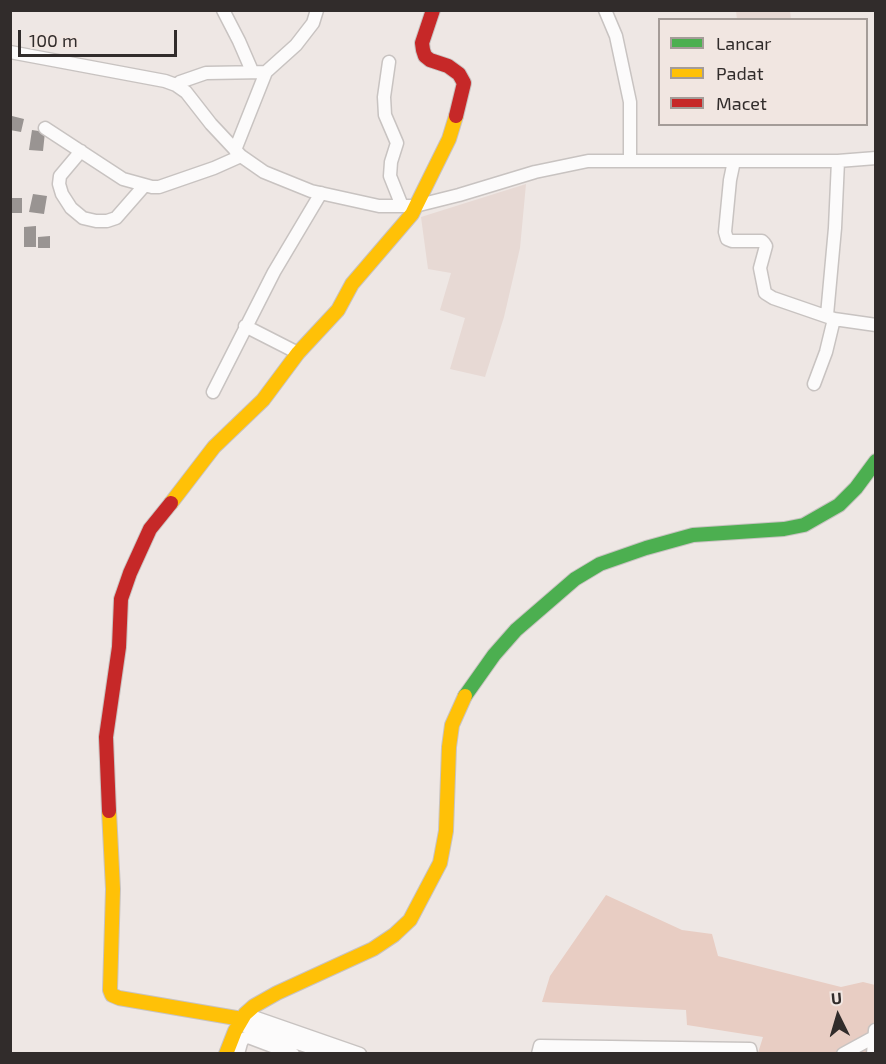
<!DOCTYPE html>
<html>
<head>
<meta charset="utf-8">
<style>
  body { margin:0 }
  #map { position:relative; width:886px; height:1064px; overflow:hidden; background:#eee7e4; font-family:"Exo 2",sans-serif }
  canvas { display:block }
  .frame { position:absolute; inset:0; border:12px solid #312c2b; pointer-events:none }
  .legend { position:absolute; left:658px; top:18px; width:210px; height:108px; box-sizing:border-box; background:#f1e6e1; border:2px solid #a49c98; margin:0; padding:8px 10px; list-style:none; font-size:18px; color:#312c2b }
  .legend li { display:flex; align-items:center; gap:12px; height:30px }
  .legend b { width:30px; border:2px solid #a49c98 }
  .north { position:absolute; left:808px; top:986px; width:60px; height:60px; -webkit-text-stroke:4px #f1e6e1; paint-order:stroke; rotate:355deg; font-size:16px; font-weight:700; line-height:24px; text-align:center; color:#312c2b }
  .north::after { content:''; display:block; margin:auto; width:21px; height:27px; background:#312c2b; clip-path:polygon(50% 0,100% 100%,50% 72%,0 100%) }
  .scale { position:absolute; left:18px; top:30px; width:159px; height:27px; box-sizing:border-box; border:3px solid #312c2b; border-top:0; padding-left:8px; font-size:18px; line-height:21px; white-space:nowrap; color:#312c2b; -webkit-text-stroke:4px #f1e6e1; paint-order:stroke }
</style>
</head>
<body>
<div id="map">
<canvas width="886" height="1064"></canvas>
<div class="frame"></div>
<ul class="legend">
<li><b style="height:8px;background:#4caf50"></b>Lancar</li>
<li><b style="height:8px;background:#ffc107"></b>Padat</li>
<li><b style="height:8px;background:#c62828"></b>Macet</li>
</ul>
<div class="north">U</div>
<div class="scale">100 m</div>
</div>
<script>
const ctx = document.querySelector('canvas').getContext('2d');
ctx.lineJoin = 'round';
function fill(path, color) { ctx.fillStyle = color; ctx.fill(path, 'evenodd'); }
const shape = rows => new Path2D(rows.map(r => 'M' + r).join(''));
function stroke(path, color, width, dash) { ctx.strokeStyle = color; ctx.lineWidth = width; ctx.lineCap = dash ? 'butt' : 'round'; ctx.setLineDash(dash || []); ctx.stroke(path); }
const built = shape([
  [736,11,790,11,791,19,737,19],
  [526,184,520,248,504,317,485,377,450,369,465,318,440,310,451,273,428,269,421,217]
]);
const green = shape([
  [606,895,682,930,712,934,718,956,841,987,863,982,875,985,875,1039,869,1043,866,1053,758,1053,763,1037,687,1025,686,1010,542,1002,550,976]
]);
const building = shape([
  [12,116,24,119,21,132,10,130],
  [32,130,45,132,43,151,29,150],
  [33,194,47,196,44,214,29,212],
  [10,198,22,198,22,213,10,213],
  [36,226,36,247,24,247,24,227],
  [50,236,50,248,38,248,38,237]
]);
const street = shape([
  [223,10,239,41,252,71],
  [605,10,616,36,630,102,630,160],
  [10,52,165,81,176,85,186,92,211,124,241,156,264,172,311,191,379,206,415,206,459,195,535,172,588,161,838,161,876,158],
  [389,62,384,97,385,115,397,143,391,162,390,176,402,206],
  [176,85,180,82,206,73,266,72,296,45,313,23,317,10],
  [45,128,123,179,152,187,159,187,214,168,241,156],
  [235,150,266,72],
  [81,151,60,176,59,184,62,194,71,208,83,218,96,221,107,221,116,218,144,186],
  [734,161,730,180,725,232,727,239,732,241,762,241,764,243,766,246,760,268,765,293,773,298,834,319,876,325],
  [827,315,835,228,838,161],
  [245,326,298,353],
  [814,384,826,352,834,319],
  [213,392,274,272,321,193],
  [245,1014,360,1054],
  [239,1024,331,1054],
  [238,1054,241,1043,243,1039,248,1037,293,1054],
  [538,1054,540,1046,750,1049,751,1054],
  [843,1054,876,1036],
  [873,1054,875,1030]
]);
const fast = shape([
  [465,696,494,655,516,630,575,579,600,564,646,548,693,535,784,529,804,525,839,505,856,488,876,461]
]);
const slow = shape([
  [171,503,214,447,263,400,298,353,338,310,352,284,412,214,449,139,456,116],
  [109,811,113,889,110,990,112,995,119,998,242,1019],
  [226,1054,235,1031,245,1014,254,1006,277,993,373,949,394,935,410,920,440,863,446,831,449,747,452,725,465,696]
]);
const jam = shape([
  [433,10,422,43,423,50,425,56,430,60,448,66,459,74,464,83,456,116],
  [109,811,106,737,119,647,121,599,130,573,150,529,171,503]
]);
fill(built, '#e7d9d4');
fill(green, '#e8cdc3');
fill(building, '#999492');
stroke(street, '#c8c3c1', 15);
stroke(fast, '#c8c3c1', 16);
stroke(slow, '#c8c3c1', 16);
stroke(jam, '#c8c3c1', 16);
stroke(street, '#fcfbfb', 12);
stroke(fast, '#4caf50', 14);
stroke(slow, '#ffc107', 14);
stroke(jam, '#c62828', 14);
</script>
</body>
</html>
